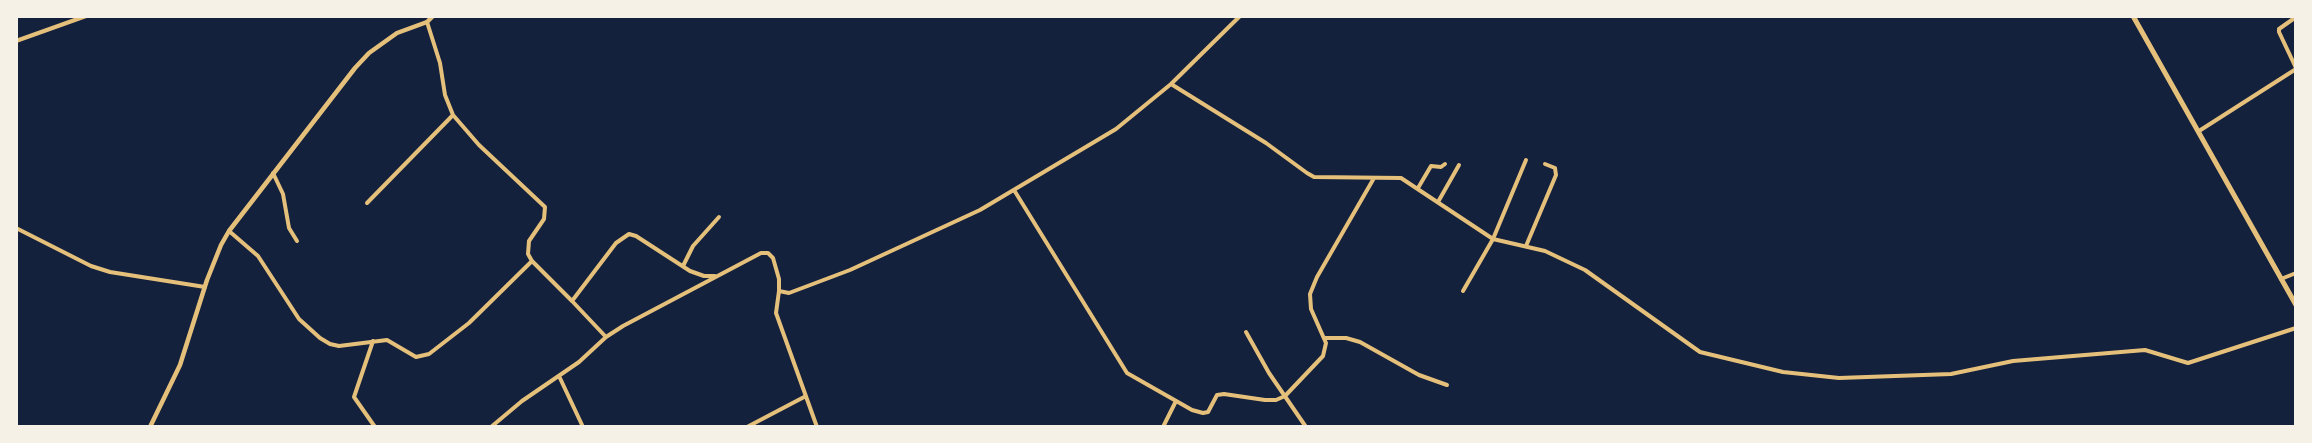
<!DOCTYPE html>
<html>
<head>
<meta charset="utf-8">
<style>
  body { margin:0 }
  #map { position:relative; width:2312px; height:443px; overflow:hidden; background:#14213d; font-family:Merriweather,serif }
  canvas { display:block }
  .frame { position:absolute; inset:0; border:18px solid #f6f1e7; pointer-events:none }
</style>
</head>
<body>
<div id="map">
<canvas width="2312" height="443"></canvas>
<div class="frame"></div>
</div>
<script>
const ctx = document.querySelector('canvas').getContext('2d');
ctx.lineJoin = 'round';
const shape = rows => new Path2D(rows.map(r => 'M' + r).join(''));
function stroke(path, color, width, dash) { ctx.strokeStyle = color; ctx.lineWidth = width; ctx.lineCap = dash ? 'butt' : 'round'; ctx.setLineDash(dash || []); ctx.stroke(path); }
const minor = shape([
  [2296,17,2279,29,2279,32,2296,68],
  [427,22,440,63,445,95,453,115,479,145,545,207,544,219,529,241,528,254,532,261,572,301,616,243,629,234,636,236,690,271,704,276,715,276],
  [16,41,86,16],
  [1171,84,1266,143,1307,173,1314,177,1401,178,1493,239,1545,251,1585,270,1700,352,1783,372,1839,378,1951,374,2013,361,2145,350,2188,363,2296,328],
  [2199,131,2296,69],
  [273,173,283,194,289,228,297,241],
  [1418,188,1431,166,1441,167,1445,164],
  [1014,190,1127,373,1192,410,1203,413,1208,412,1217,395,1224,394,1265,400,1276,400,1285,396,1323,356,1326,343,1311,309,1310,294,1317,277,1374,178],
  [1438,202,1459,165],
  [367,203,453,115],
  [16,228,91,266,110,272,205,287],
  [229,231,258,256,299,319,320,338,330,344,339,346,387,340,416,357,429,354,469,323,532,261],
  [1526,246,1556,175,1555,168,1545,164],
  [683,266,693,246,719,217],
  [2281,279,2296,273],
  [779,291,776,313,817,427],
  [1463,291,1493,239,1526,160],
  [572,301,606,337],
  [1246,332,1269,373,1306,427],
  [1324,338,1346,338,1360,342,1419,375,1447,385],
  [373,341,354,397,375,427],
  [559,376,583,427],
  [491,427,522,401,579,362,606,337,623,326,761,253,768,253,773,258,779,279,779,291,789,293,850,270,980,210,1116,129,1171,84,1240,16],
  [747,427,806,396],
  [1163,427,1176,401]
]);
const tertiary = shape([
  [150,427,180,365,207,280,221,245,229,231,355,68,369,53,397,33,427,22,433,16]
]);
const secondary = shape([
  [2133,16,2296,305]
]);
stroke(minor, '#e5c07b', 4);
stroke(tertiary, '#e5c07b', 4.5);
stroke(secondary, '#e5c07b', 5);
</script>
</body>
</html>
